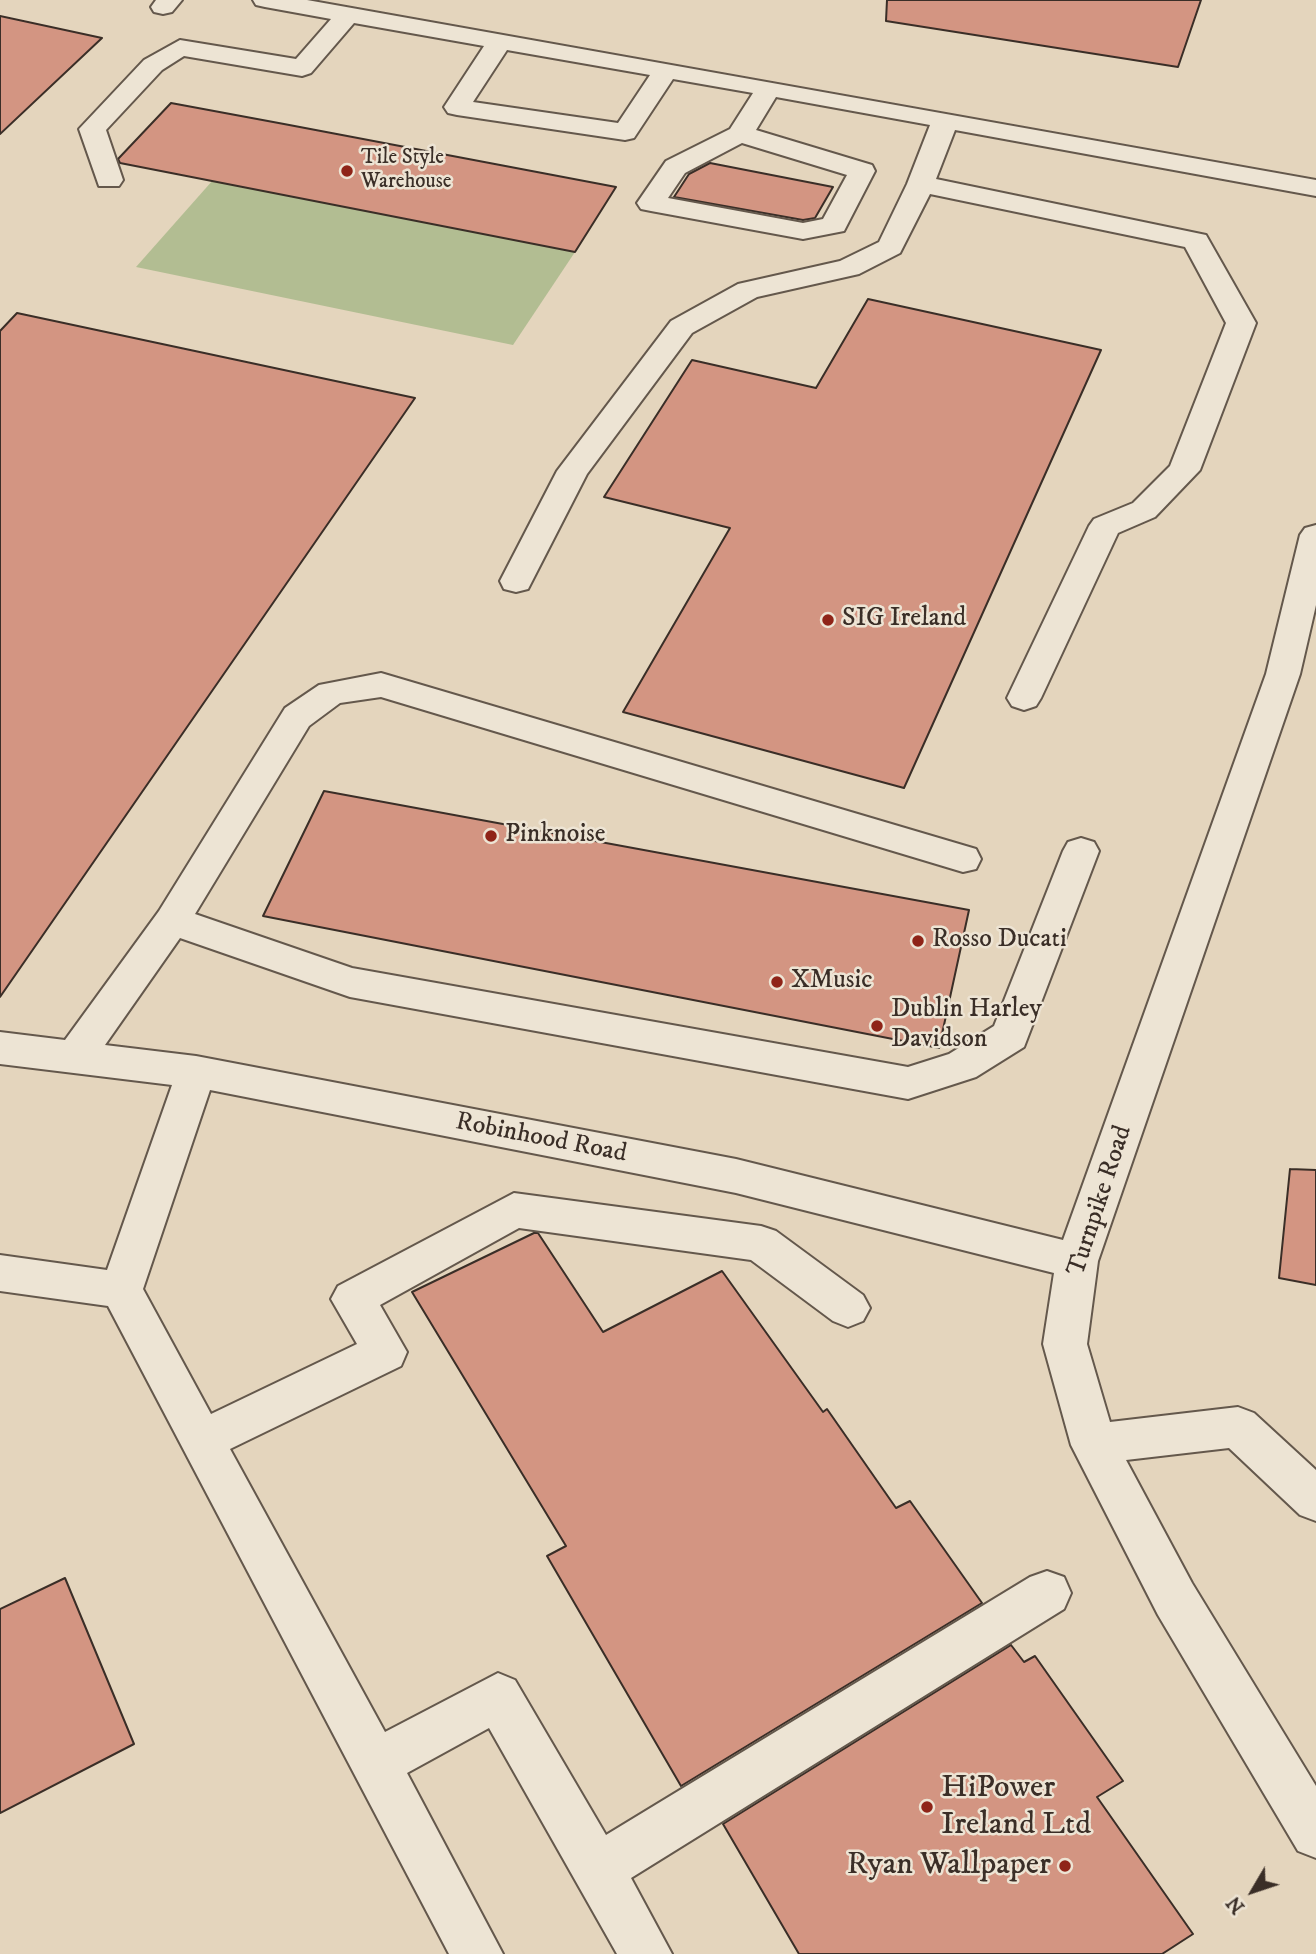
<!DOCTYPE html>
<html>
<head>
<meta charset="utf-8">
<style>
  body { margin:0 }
  #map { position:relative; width:1316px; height:1954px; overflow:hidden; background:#e4d5bd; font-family:"IM FELL DW Pica",serif }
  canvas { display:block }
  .north { position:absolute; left:1218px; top:1856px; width:70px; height:70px; -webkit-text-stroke:5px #ede4d4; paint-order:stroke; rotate:231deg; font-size:19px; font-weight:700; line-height:28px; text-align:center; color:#3a2e27 }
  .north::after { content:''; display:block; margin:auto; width:24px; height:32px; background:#3a2e27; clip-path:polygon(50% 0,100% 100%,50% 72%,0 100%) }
</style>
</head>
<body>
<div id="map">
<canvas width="1316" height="1954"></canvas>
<div class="north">N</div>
</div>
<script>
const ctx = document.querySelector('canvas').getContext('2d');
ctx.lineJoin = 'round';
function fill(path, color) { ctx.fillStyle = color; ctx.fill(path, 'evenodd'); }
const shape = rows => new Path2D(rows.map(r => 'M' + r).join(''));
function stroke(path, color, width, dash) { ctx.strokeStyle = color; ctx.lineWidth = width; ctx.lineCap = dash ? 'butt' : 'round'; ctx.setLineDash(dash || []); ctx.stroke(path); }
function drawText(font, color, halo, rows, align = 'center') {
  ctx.font = font + ' "IM FELL DW Pica",serif'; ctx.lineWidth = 5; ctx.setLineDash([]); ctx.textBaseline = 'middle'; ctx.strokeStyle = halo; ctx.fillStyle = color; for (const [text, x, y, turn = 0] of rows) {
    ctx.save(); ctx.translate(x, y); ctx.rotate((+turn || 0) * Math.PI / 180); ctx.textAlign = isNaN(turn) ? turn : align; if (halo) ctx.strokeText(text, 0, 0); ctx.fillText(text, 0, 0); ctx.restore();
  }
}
const green = shape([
  [213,180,575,252,513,345,136,267]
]);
const building = shape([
  [887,0,1201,0,1178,67,886,21,887,0],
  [0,16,102,38,0,134,0,16],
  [171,103,284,124,616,187,575,252,120,163,118,159,171,103],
  [710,163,833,187,815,218,803,220,674,197,689,174,710,163],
  [868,299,1101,350,904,788,623,712,730,528,604,497,692,360,816,388,868,299],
  [17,313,415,398,0,997,0,331,17,313],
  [324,791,969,910,939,1048,263,916,324,791],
  [1290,1169,1316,1170,1316,1285,1279,1278,1290,1169],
  [534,1233,538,1233,603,1332,722,1271,823,1412,827,1409,896,1508,910,1501,982,1603,681,1786,547,1556,566,1546,412,1292,534,1233],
  [65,1578,134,1744,0,1813,0,1609,65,1578],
  [1011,1645,1024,1662,1035,1656,1123,1781,1097,1797,1193,1934,1162,1954,799,1954,723,1824,1011,1645]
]);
const minor = shape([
  [156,0,182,0,172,12,163,14,154,12,151,7,156,0],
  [253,0,307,0,1316,180,1316,196,955,130,936,179,1206,235,1256,323,1200,470,1155,517,1118,533,1041,698,1036,706,1024,710,1012,706,1007,698,1089,526,1094,519,1133,503,1170,466,1226,323,1185,247,930,194,900,253,859,274,757,297,692,333,587,474,528,589,516,592,504,589,500,581,557,471,671,321,738,284,840,261,879,242,907,184,930,125,776,97,756,130,872,165,875,171,844,231,803,239,651,211,641,209,637,203,666,161,730,129,753,93,673,79,634,138,625,140,457,115,448,113,444,107,484,46,354,23,311,73,302,76,184,56,162,70,106,130,123,180,119,186,99,186,79,129,144,60,180,40,296,59,331,19,265,7,256,5,253,0],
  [507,50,650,75,618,123,473,102,507,50],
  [742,143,847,175,823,219,803,223,668,198,685,173,742,143],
  [1316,525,1316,605,1300,674,1098,1261,1087,1344,1110,1422,1238,1407,1254,1413,1316,1470,1316,1521,1300,1515,1229,1448,1126,1460,1192,1583,1316,1786,1316,1858,1298,1851,1158,1615,1071,1445,1043,1344,1054,1273,736,1193,210,1090,143,1289,211,1414,357,1344,331,1299,338,1286,514,1193,761,1226,776,1231,863,1295,870,1308,863,1321,848,1327,833,1321,751,1260,519,1228,380,1305,407,1352,401,1366,230,1449,385,1732,498,1673,515,1680,606,1835,1030,1577,1047,1571,1064,1577,1071,1593,1064,1609,631,1878,672,1954,617,1954,489,1728,407,1773,503,1954,449,1954,108,1306,0,1291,0,1255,107,1270,172,1085,0,1064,0,1032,65,1040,159,911,285,708,319,685,381,673,976,849,981,859,976,869,963,872,381,697,340,703,309,726,195,914,352,968,908,1067,949,1054,994,1026,1063,851,1068,842,1081,838,1094,842,1099,851,1024,1047,976,1077,908,1099,350,997,180,938,105,1045,196,1056,736,1159,1063,1240,1266,674,1300,535,1305,528,1316,525]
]);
const markers = [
  [347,171,7,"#8f2418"],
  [828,620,7,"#8f2418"],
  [491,836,7,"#8f2418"],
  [918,941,7,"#8f2418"],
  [777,982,7,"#8f2418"],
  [877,1026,7,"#8f2418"],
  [927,1807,7,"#8f2418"],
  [1065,1866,7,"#8f2418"]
];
const farPoinames = [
  ["Tile Style",361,159],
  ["Warehouse",361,183]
];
const poiNames = [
  ["SIG Ireland",842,620],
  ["Pinknoise",505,836],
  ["Rosso Ducati",932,941],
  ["XMusic",791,982],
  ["Dublin Harley",891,1011],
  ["Davidson",891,1041]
];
const streetNames = [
  ["Robinhood Road",541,1139,11],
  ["Turnpike Road",1101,1201,-72]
];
const nearPoinames = [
  ["HiPower",941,1789],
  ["Ireland Ltd",941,1826],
  ["Ryan Wallpaper",1051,1866,"right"]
];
fill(green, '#b2bd92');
fill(building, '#d39582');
stroke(building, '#3a2e27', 2);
stroke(minor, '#64584c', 4);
fill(minor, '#ede4d4');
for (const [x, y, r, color] of markers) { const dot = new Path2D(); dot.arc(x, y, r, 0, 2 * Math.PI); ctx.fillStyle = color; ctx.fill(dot); stroke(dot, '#ede4d4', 2.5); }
drawText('21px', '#3a2e27', '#ede4d4', farPoinames, 'left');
drawText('26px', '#3a2e27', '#ede4d4', poiNames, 'left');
drawText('26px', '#3a2e27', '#ede4d4', streetNames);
drawText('32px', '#3a2e27', '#ede4d4', nearPoinames, 'left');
</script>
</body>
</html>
